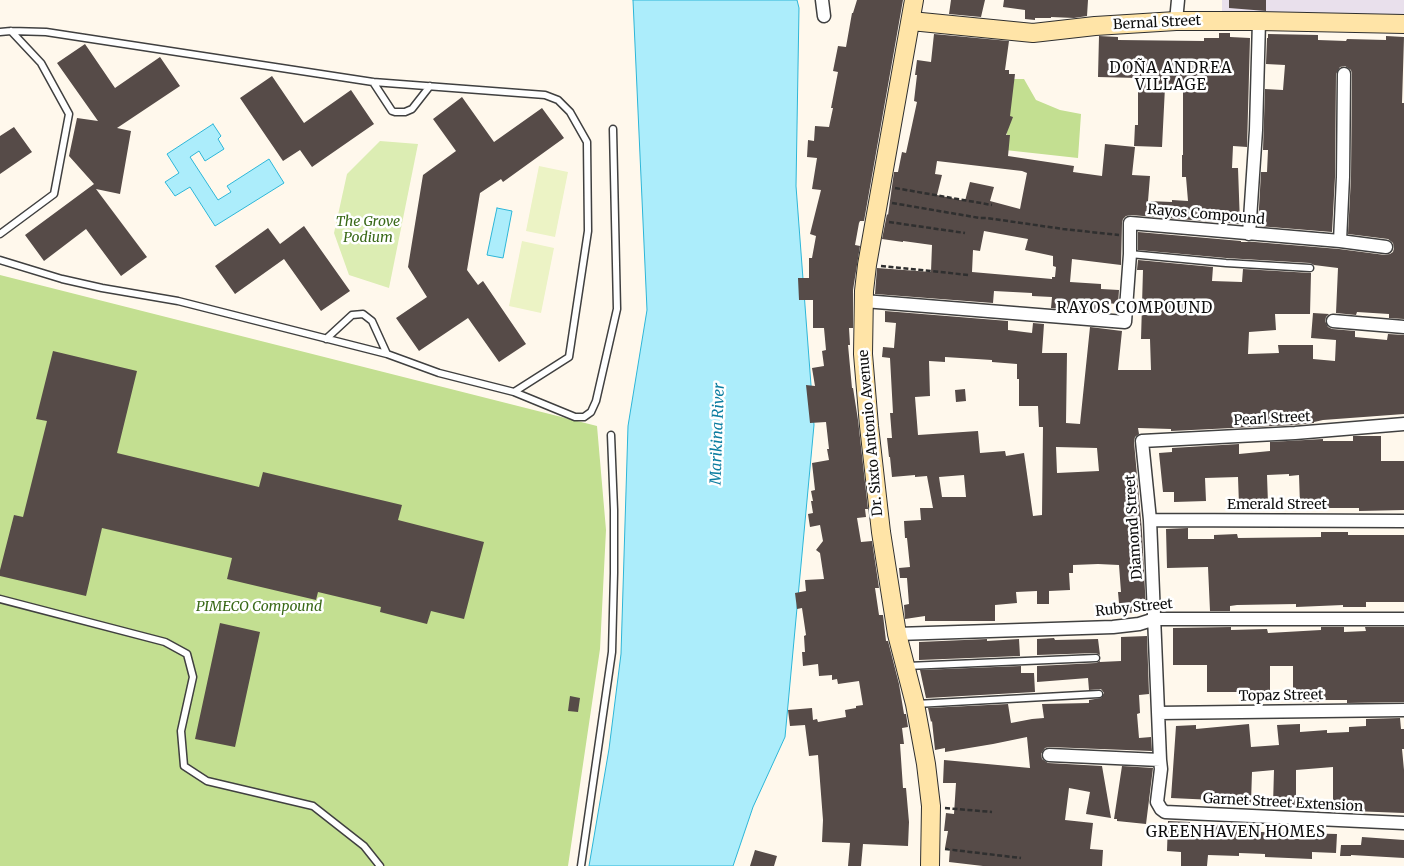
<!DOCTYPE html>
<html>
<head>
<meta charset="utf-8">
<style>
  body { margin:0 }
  canvas { display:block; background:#fff8ec }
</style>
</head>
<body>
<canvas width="1404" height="866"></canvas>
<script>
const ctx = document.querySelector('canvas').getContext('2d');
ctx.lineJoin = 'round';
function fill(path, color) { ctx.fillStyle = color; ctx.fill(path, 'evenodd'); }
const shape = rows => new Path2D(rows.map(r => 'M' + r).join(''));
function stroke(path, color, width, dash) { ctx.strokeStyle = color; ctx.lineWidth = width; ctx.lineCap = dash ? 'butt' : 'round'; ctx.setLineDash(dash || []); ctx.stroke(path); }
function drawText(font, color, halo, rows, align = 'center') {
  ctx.font = font + ' Merriweather,serif'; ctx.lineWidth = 5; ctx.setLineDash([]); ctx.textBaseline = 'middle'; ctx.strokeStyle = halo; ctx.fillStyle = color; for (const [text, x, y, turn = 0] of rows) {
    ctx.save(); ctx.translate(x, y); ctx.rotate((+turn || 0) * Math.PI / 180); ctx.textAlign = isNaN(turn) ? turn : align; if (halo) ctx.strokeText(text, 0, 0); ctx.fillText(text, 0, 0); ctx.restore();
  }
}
const industrial = shape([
  [1222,0,1404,0,1404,15,1222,11]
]);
const green = shape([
  [380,141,418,144,389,288,349,275,334,233,347,174]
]);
const forest = shape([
  [1013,79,1024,79,1036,100,1060,110,1081,114,1078,158,1005,150],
  [0,275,597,426,606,530,600,649,568,866,0,866]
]);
const pitch = shape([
  [539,166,568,172,555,237,526,231],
  [522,241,554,248,541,313,509,306]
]);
const water = shape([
  [633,0,797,0,799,8,796,186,814,425,785,737,753,807,733,866,589,866,609,749,621,654,628,426,647,310,633,0],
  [213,124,221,136,218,139,224,149,205,161,199,151,190,157,218,200,231,192,227,186,269,159,284,183,215,226,190,187,175,196,165,182,179,173,167,154,213,124],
  [497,208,512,211,503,258,487,255,497,208]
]);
const building = shape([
  [857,0,903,0,864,221,860,221,859,223,855,245,860,246,853,290,853,328,849,328,850,345,848,345,852,388,853,388,858,420,868,509,865,509,866,517,857,518,861,542,872,541,879,588,875,588,879,615,883,615,886,641,888,641,899,684,904,714,906,714,908,727,902,728,904,744,900,744,903,788,906,788,909,822,908,846,863,844,861,866,848,866,850,843,822,842,823,820,818,755,809,756,805,725,790,726,788,710,812,708,813,720,817,719,818,722,846,717,845,710,856,708,856,706,863,705,859,681,838,684,837,679,832,680,832,675,819,676,818,664,803,666,802,652,805,652,804,636,806,635,802,608,797,609,795,593,806,591,805,580,824,579,820,553,816,550,823,541,820,525,810,527,808,514,813,513,811,501,813,501,811,491,815,490,812,463,829,460,827,449,829,449,826,422,810,423,806,385,815,386,812,368,824,366,822,351,826,350,824,328,813,328,813,300,799,300,798,278,809,278,809,258,812,258,816,236,810,234,821,190,812,189,817,158,807,157,808,140,814,141,815,126,829,127,833,108,831,108,838,72,833,71,838,46,846,47,852,13,853,13],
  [951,0,985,0,981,17,949,14],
  [1004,0,1088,0,1087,16,1074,18,1051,17,1051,18,1035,18,1035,20,1025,19,1025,10,1003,7],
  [1229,0,1266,0,1266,11,1229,8],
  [1219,33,1230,33,1230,37,1250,38,1247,147,1233,146,1232,168,1238,168,1240,224,1131,215,1126,216,1123,219,1122,223,1121,265,1072,259,1070,282,1101,284,1101,289,1119,290,1118,304,1105,303,1104,312,1051,308,1052,297,1032,296,1032,293,994,291,993,303,875,294,877,268,931,272,932,245,903,241,903,242,882,239,887,214,888,215,894,172,898,172,902,152,906,153,917,102,914,101,917,75,915,75,917,60,931,62,934,34,1009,41,1005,70,1009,70,1009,74,1015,74,1010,116,1013,117,1006,135,1010,135,1008,156,1074,166,1073,172,1102,176,1105,144,1135,147,1132,175,1150,176,1148,201,1172,202,1172,200,1188,201,1186,177,1182,177,1182,155,1183,155,1183,87,1165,87,1162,147,1134,146,1135,125,1138,125,1138,78,1098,77,1099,36,1118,37,1118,40,1204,41,1204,38,1219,38],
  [937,161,1022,171,1027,173,1020,209,990,201,994,187,970,182,965,201,937,195,942,175,935,174],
  [984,231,1028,239,1025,250,1053,256,1053,266,1056,267,1055,277,1052,277,1052,279,972,272,973,250,980,251],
  [1268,34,1318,35,1318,40,1346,41,1347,39,1386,40,1386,36,1404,37,1402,103,1404,103,1404,319,1389,318,1389,314,1357,312,1356,315,1336,313,1338,268,1314,265,1310,263,1226,258,1138,250,1138,232,1241,241,1241,242,1255,242,1339,249,1385,255,1390,254,1393,252,1394,248,1393,243,1388,239,1348,234,1351,177,1352,74,1351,70,1345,66,1340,67,1336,74,1335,177,1332,232,1258,226,1261,172,1267,172,1268,150,1263,150,1265,89,1283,90,1285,65,1266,64,1267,38,1268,38],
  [85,44,115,88,160,57,180,86,117,128,131,131,120,194,96,189,147,257,121,276,86,229,44,261,25,235,94,184,69,156,77,118,98,121,57,63],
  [272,76,304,123,351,90,374,124,312,167,300,150,283,161,240,98],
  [462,97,494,142,542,108,564,138,503,182,501,179,480,193,467,270,478,285,483,281,526,344,499,362,468,318,419,351,396,318,427,297,408,267,423,175,456,151,433,119],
  [14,127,32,152,0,174,0,136],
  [304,226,350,291,321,311,284,259,235,294,215,266,268,228,280,244],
  [1138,260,1213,267,1212,281,1242,282,1243,269,1311,273,1310,314,1275,314,1276,330,1249,332,1248,354,1279,353,1278,345,1313,345,1313,359,1335,361,1336,340,1311,338,1313,313,1329,314,1326,317,1325,321,1328,327,1332,329,1355,331,1355,337,1387,340,1388,334,1404,335,1404,414,1323,420,1314,422,1314,423,1294,425,1171,431,1171,429,1138,428,1139,434,1135,437,1134,442,1142,531,1146,611,1120,614,1118,592,1121,592,1119,565,1098,564,1073,565,1073,573,1069,573,1070,590,1049,591,1049,604,1037,604,1037,591,1016,592,1017,603,995,605,995,621,925,621,925,616,905,619,904,605,909,604,907,578,900,578,899,568,910,567,907,538,905,538,904,521,921,520,920,508,933,508,927,476,915,477,915,475,892,477,890,457,889,457,887,438,892,438,890,413,893,413,890,358,882,357,883,347,894,348,896,323,885,322,885,311,1008,321,1008,330,1032,333,1033,323,1044,324,1042,353,1067,353,1066,423,1080,424,1090,327,1122,331,1118,370,1151,370,1150,339,1141,339,1143,270,1137,270],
  [945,357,992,360,992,362,1017,364,1017,379,1019,379,1019,406,1038,406,1039,427,1043,427,1042,515,1033,516,1024,453,1006,456,1005,451,980,453,978,431,918,435,915,397,930,396,929,361,945,362],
  [1056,447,1097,448,1099,471,1057,473],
  [964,475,966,497,942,497,939,477],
  [53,351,137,371,117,453,259,487,263,472,402,505,398,520,484,542,464,619,431,611,427,624,380,612,381,607,318,592,316,600,227,579,232,558,102,528,86,596,0,576,0,570,14,515,23,517,47,421,36,419],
  [965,389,966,401,956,402,955,390],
  [1353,436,1381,436,1381,461,1404,461,1404,510,1359,511,1359,508,1310,508,1310,505,1300,505,1299,475,1289,476,1289,474,1267,475,1268,504,1239,505,1238,477,1205,478,1206,501,1174,502,1174,492,1163,492,1159,453,1172,452,1172,448,1239,444,1239,454,1270,451,1270,442,1323,439,1323,441,1353,441],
  [1188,528,1188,539,1214,539,1214,535,1237,534,1238,538,1321,537,1321,532,1348,532,1348,535,1404,535,1404,602,1366,602,1366,607,1343,607,1343,605,1296,607,1296,604,1237,605,1230,606,1230,611,1210,611,1208,567,1167,568,1166,529],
  [220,623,260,632,235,747,195,739],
  [1231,627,1231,630,1267,629,1268,633,1321,630,1321,627,1344,627,1344,632,1366,631,1365,627,1404,627,1404,702,1347,703,1347,700,1319,700,1319,702,1293,702,1293,666,1270,666,1270,696,1241,696,1241,692,1207,692,1207,665,1173,665,1173,628],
  [1147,636,1149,694,1139,695,1140,713,1137,714,1139,738,1151,737,1152,751,1049,747,1045,748,1041,754,1042,759,1048,763,1102,766,1111,818,1086,814,1090,792,1069,788,1065,820,1093,823,1090,849,1103,850,1102,866,983,866,949,862,950,848,945,848,948,831,944,831,946,813,954,814,956,783,943,783,944,760,1030,768,1027,737,993,744,945,752,945,748,935,750,932,721,931,722,928,708,1008,704,1011,723,1032,719,1044,718,1042,704,1089,703,1089,700,1101,698,1104,693,1101,689,1089,690,1088,678,1037,682,1037,666,1096,663,1100,661,1100,662,1121,661,1121,637],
  [1054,638,1055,640,1098,639,1100,655,1096,653,1037,655,1037,639],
  [987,639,987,641,1019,639,1020,656,919,660,919,642],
  [1021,666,1021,673,1034,673,1035,692,926,698,920,670],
  [570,696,580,698,578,712,568,711],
  [1400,718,1401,729,1404,729,1404,749,1402,749,1404,770,1404,813,1352,811,1352,812,1333,812,1333,767,1296,770,1296,805,1273,805,1274,770,1252,772,1251,803,1214,802,1214,800,1171,798,1176,726,1196,725,1196,729,1249,724,1251,747,1279,745,1277,725,1300,724,1300,732,1327,730,1327,733,1349,732,1349,727,1366,726,1366,719],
  [1122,766,1153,768,1146,824,1117,821,1117,819,1114,819],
  [1168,821,1190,822,1190,825,1240,826,1240,828,1261,828,1261,832,1337,834,1336,853,1312,852,1312,859,1265,857,1265,854,1239,853,1239,856,1208,855,1207,866,1181,866,1181,852,1167,851],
  [1362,837,1404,840,1404,858,1351,855,1351,856,1340,856,1341,845,1361,845],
  [755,850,777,856,774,866,750,866]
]);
const path = shape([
  [895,188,992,205],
  [892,203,980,218,987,218,1063,229,1119,235],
  [889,222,965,233],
  [881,266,969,275],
  [945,808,992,812],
  [945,849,1021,858]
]);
const lane = shape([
  [0,32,11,31,46,32,373,82,545,95,558,100,570,112,587,142,588,231,569,357,514,392,439,373,387,354,178,301,102,288,62,279,0,260],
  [373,82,392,111,395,112,405,112,412,109,430,86],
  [0,234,54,194,69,114,41,63,11,31],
  [1130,254,1226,263,1310,268],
  [326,339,352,315,363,314,372,321,387,354],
  [514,392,575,417,584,417,591,412,596,401,617,309,613,129],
  [0,599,165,642,187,654,193,677,181,731,184,766,207,781,313,806,364,846,380,866],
  [907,666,1096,658],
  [916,704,1099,694],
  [581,866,612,652,614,573,614,510,611,435]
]);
const street = shape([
  [822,0,824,16],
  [1176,21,1178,0],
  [1249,234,1256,130,1259,21],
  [1340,241,1343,177,1344,74],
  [864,301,1125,322,1130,254,1130,223,1340,241,1386,247],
  [1333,321,1404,327],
  [1150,520,1404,521],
  [897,634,1113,627,1139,624,1155,619,1404,619],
  [1158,713,1404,710],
  [1049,755,1160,760,1150,520,1142,441,1295,433,1404,424],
  [1160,760,1161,769,1157,802,1161,809,1165,812,1404,823]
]);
const secondary = shape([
  [914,0,867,265,864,291,863,354,869,426,881,532,897,634,915,704,926,764,931,806,930,866],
  [911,21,1033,33,1095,26,1176,21,1259,21,1404,24]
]);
const streetNames = [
  ["Bernal Street",1157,23,-3],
  ["Rayos Compound",1206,215,5],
  ["Pearl Street",1272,419,-3],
  ["Dr. Sixto Antonio Avenue",871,433,-95],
  ["Emerald Street",1277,505],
  ["Diamond Street",1134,527,-94],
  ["Ruby Street",1134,608,-6],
  ["Topaz Street",1281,696,-1],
  ["Garnet Street Extension",1283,803,3]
];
const parkNames = [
  ["The Grove",368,222],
  ["Podium",368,238],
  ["PIMECO Compound",259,607]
];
const neighbourhoodNames = [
  ["DOÑA ANDREA",1171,69],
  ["VILLAGE",1171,86],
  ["RAYOS COMPOUND",1135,309],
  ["GREENHAVEN HOMES",1236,833]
];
const waterNames = [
  ["Marikina River",718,434,-88]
];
fill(industrial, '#e9e0ec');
fill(green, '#dcedb3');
fill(forest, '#c3df91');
fill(pitch, '#ecf3c5');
fill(water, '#acedfb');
stroke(water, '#2db6d8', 1);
fill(building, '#564b48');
stroke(lane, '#404040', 9);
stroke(street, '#404040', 15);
stroke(secondary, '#2f2f2f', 20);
stroke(path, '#2f2f2f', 2.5, [5, 2.5]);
stroke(lane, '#fff', 6);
stroke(street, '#fff', 12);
stroke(secondary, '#ffe4a7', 18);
drawText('14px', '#0d0d0d', '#fff', streetNames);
drawText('italic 14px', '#396918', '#fff', parkNames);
ctx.letterSpacing = '1px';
drawText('15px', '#0d0d0d', '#fff', neighbourhoodNames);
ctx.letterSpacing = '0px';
drawText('italic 15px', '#0c7da0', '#fff', waterNames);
</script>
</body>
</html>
